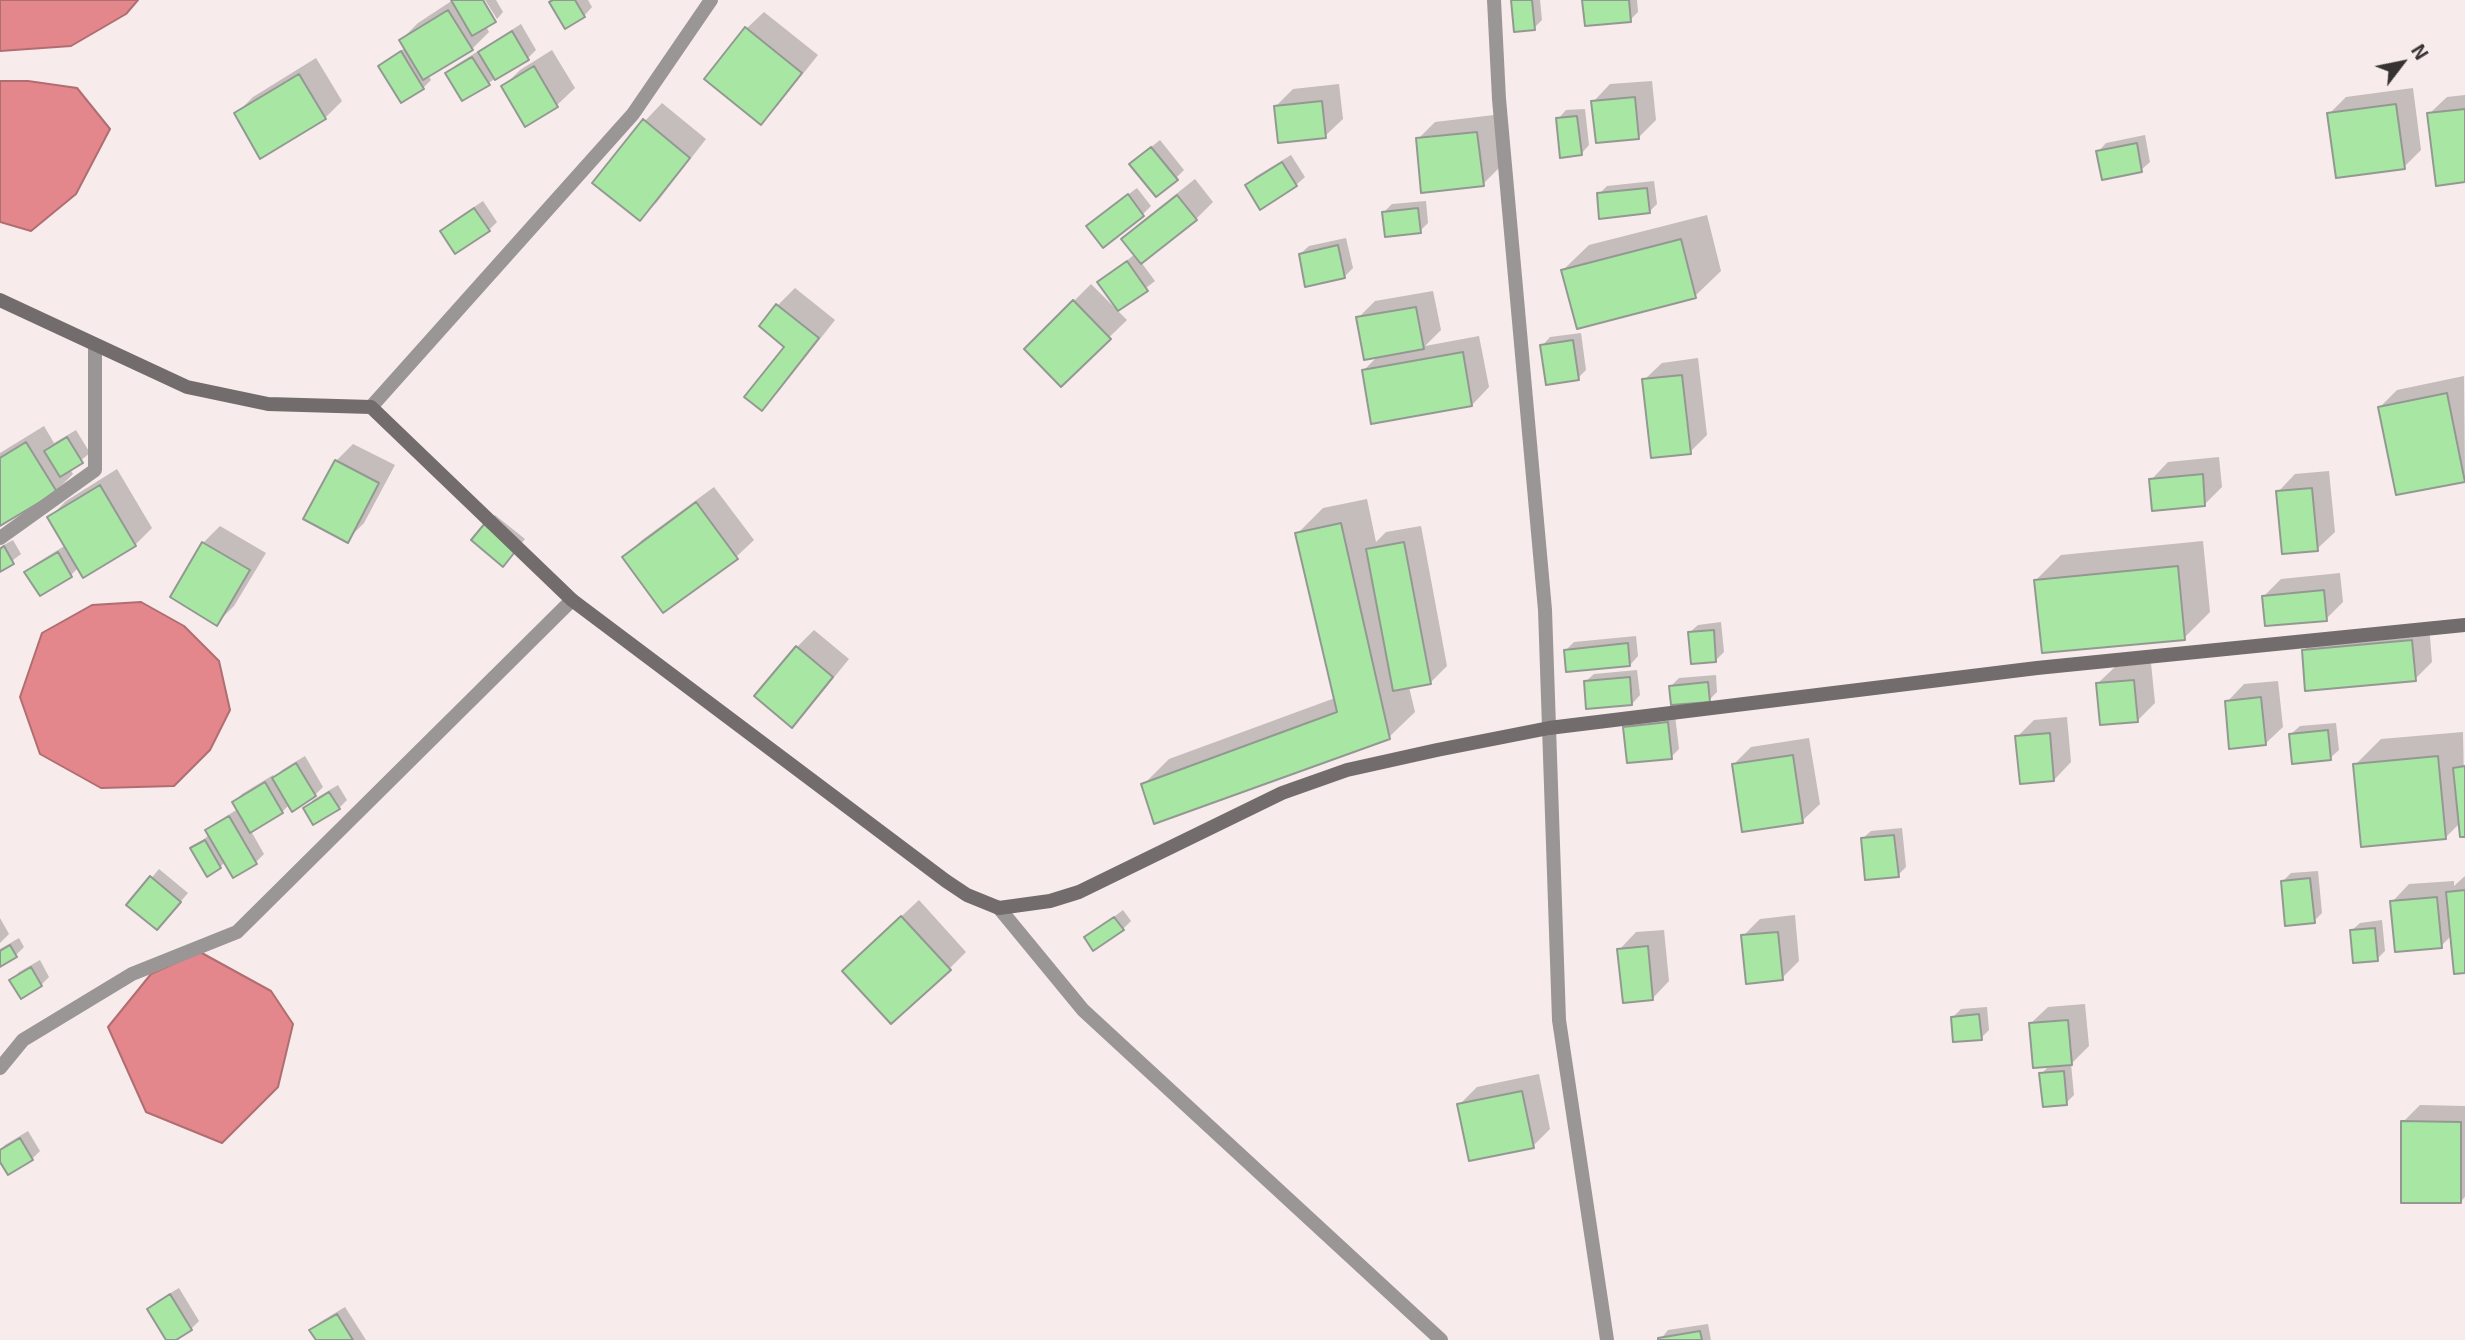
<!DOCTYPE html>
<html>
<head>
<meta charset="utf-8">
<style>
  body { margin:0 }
  #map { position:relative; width:2465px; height:1340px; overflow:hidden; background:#f7ebeb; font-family:"Exo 2",sans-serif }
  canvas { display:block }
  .north { position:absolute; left:2367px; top:28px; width:70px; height:70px; -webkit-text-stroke:5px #f7ebeb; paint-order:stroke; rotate:58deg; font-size:19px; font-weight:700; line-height:28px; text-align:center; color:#383333 }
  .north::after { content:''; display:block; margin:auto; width:24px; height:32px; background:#383333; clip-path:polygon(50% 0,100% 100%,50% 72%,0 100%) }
</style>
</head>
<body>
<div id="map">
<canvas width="2465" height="1340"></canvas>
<div class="north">N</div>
</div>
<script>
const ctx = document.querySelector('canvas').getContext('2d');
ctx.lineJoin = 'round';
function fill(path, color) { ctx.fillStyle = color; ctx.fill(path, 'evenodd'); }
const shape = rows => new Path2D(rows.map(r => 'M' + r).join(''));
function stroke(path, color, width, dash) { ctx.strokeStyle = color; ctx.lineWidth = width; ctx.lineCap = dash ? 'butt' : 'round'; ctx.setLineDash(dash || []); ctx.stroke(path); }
const water = shape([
  [0,0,138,0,126,14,71,46,0,51,0,0],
  [28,81,77,88,110,129,76,194,31,231,0,222,0,81,28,81],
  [141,602,184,626,219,661,230,710,210,750,174,786,101,788,40,754,20,697,42,633,92,605,141,602],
  [200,952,271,991,293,1024,278,1087,222,1143,146,1112,108,1027,151,974,200,952]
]);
const shadow = shape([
  [453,0,481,0,486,26,489,32,472,49,428,75,431,80,423,88,380,66,406,47,401,40,418,23],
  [485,0,496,0,503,12,497,19],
  [554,0,588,0,592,7,584,16,566,27],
  [1513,0,1540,0,1542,20,1534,28],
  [1584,0,1637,0,1638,12,1630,20],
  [764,12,818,55,778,105,761,123,746,29],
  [521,24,536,50,528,58,463,99,447,73,456,65],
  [552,50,575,88,557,105,526,124,503,87,520,70],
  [316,58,342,101,325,118,236,114,253,97],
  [1652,81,1656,120,1639,137,1593,102,1610,84],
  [1339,84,1343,119,1325,136,1275,107,1293,89],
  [2413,88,2421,150,2404,167,2329,114,2346,97],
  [2465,95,2465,181,2429,114,2447,97],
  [662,103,706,139,657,202,640,219,645,121],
  [1585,109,1589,145,1581,154,1558,119,1566,110],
  [1494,115,1500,167,1483,184,1418,139,1435,122],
  [2145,135,2150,162,2141,170,2098,152,2106,143],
  [1160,140,1184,170,1176,178,1140,156],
  [1291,155,1305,177,1296,185,1260,207,1247,186,1255,177],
  [1195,179,1213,202,1196,219,1141,262,1155,281,1117,310,1127,320,1061,384,1026,349,1091,284,1116,309,1117,308,1100,282,1135,254,1123,239,1141,222],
  [1654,181,1657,204,1649,212,1599,194,1607,186],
  [1137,188,1151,206,1143,214,1097,218],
  [483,201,497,222,489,230,442,231,450,223],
  [1426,201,1428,223,1420,231,1384,212,1392,204],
  [1707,215,1721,271,1695,296,1563,270,1589,245],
  [1346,238,1353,268,1344,277,1300,254,1309,246],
  [795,288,835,320,779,391,762,408,786,346,777,306],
  [1433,291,1441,330,1425,346,1479,336,1489,387,1472,405,1363,371,1379,355,1358,318,1375,301],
  [1581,333,1586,370,1578,378,1542,346,1550,337],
  [1698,358,1707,435,1690,452,1644,380,1662,363],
  [2464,376,2465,480,2398,493,2380,407,2397,390],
  [44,426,54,443,76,430,90,453,70,469,73,474,56,491,0,524,0,453],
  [353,444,395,465,364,523,347,540,336,461],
  [2219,457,2222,487,2205,504,2151,480,2168,462],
  [117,469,152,528,135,545,79,567,71,575,27,572,35,564,66,545,49,518,66,501],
  [2329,471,2335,532,2317,549,2278,492,2295,474],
  [714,487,754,540,736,557,624,557,642,540],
  [1367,499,1376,542,1386,532,1421,526,1447,666,1430,683,1409,687,1415,712,1389,737,1143,785,1169,759,1335,698,1297,534,1323,508],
  [495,515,525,539,511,556,487,523],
  [220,526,266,553,234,606,217,623,203,543],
  [13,540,21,554,0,570,0,547],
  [2203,541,2210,612,2184,638,2036,580,2061,555],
  [2340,573,2343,602,2326,619,2264,596,2281,579],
  [1721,622,1724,652,1716,660,1689,633,1698,625],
  [2429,624,2432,662,2415,679,2303,651,2321,634],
  [814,630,849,659,809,708,792,725,797,647],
  [1636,636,1638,656,1630,665,1566,650,1574,642],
  [2151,663,2155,703,2138,720,2097,684,2115,667],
  [1637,670,1640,695,1632,704,1585,682,1594,674],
  [1716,675,1717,692,1709,700,1671,686,1679,678],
  [2278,681,2283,727,2265,744,2227,702,2244,684],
  [1675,715,1679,749,1671,757,1625,727,1633,719],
  [2067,717,2071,762,2054,780,2017,737,2034,720],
  [2336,723,2339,750,2330,758,2291,734,2300,726],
  [2463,732,2465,835,2461,822,2445,838,2355,765,2381,739],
  [1809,738,1820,804,1802,821,1734,764,1751,747],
  [305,756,323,787,315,795,290,804,282,812,251,831,264,854,256,862,233,876,225,862,220,867,192,849,209,835,207,831,215,823,238,809,234,802,242,794,273,775,275,778,282,770],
  [338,785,347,800,339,808,305,809,313,800],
  [1902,828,1906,867,1898,875,1862,839,1871,831],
  [159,869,188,893,165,920,129,905],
  [2318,871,2322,913,2314,921,2282,882,2291,873],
  [2465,876,2465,971,2452,935,2441,946,2392,902,2409,884,2454,881,2454,886],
  [919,900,966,952,949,969,861,954],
  [1123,910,1131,921,1123,929,1086,938],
  [1795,915,1799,961,1782,978,1743,936,1760,919],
  [0,918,9,934,0,943],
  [2382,920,2385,951,2377,959,2351,931,2360,923],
  [1664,930,1669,981,1652,999,1619,950,1636,932],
  [19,938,24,947,16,955,0,965,0,949],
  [40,960,49,977,41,985,11,981,19,972],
  [2085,1004,2089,1046,2071,1064,2074,1095,2066,1103,2041,1074,2050,1065,2030,1024,2048,1007],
  [1987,1007,1989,1030,1981,1038,1952,1018,1961,1009],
  [1539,1074,1550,1129,1533,1146,1459,1105,1477,1087],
  [2420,1105,2465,1106,2465,1197,2460,1202,2403,1122],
  [28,1131,40,1151,32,1159,0,1158,0,1150,5,1145],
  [179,1288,199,1321,191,1329,172,1340,168,1340,149,1309,157,1301],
  [345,1307,366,1340,318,1340,312,1330,320,1322],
  [1708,1324,1711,1340,1660,1340,1668,1330]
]);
const building = shape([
  [451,0,483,0,496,22,472,36,451,0],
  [553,0,575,0,585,17,565,29,549,2,553,0],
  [1511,0,1532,0,1535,30,1514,32,1511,0],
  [1582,0,1629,0,1631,22,1585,26,1582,0],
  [448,10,473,50,423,80,399,40,448,10],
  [745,27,802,73,761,125,704,79,745,27],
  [512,31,529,60,495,80,478,52,512,31],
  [401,51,424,89,401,103,378,66,401,51],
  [472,57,490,85,462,101,445,73,472,57],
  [534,66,558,107,525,127,501,86,534,66],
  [299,74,326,119,260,159,234,113,299,74],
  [1635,97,1639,139,1596,143,1591,101,1635,97],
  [1322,101,1326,138,1278,143,1274,106,1322,101],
  [2396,104,2405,169,2336,178,2327,113,2396,104],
  [2465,109,2465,182,2436,186,2427,113,2465,109],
  [1577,116,1582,155,1560,158,1556,118,1577,116],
  [643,119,690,158,640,221,592,183,643,119],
  [1477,132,1484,186,1421,193,1416,138,1477,132],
  [2137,143,2142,172,2102,180,2096,151,2137,143],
  [1151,147,1178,180,1156,197,1129,164,1151,147],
  [1282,162,1297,186,1260,210,1245,185,1282,162],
  [1647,188,1650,213,1599,219,1597,193,1647,188],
  [1128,194,1144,216,1103,248,1086,226,1128,194],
  [1177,195,1197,220,1141,264,1121,239,1177,195],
  [474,208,490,231,455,254,440,231,474,208],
  [1418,208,1421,233,1385,237,1382,212,1418,208],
  [1681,239,1696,298,1577,329,1561,270,1681,239],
  [1338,245,1345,278,1305,287,1299,254,1338,245],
  [1127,261,1148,291,1118,311,1097,282,1127,261],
  [1073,300,1111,339,1061,387,1024,349,1073,300],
  [776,304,819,338,762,411,744,397,784,347,759,326,776,304],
  [1416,307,1424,349,1364,360,1356,317,1416,307],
  [1573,340,1579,380,1546,385,1540,345,1573,340],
  [1463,352,1472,406,1371,424,1362,370,1463,352],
  [1682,375,1691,454,1651,458,1642,379,1682,375],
  [2447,393,2465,482,2396,495,2378,407,2447,393],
  [67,437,83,463,60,477,44,451,67,437],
  [26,442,57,492,0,526,0,458,26,442],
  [335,460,379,483,348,543,303,519,335,460],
  [2203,474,2205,506,2152,511,2149,479,2203,474],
  [100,485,136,546,83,578,47,517,100,485],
  [2312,488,2318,551,2282,554,2276,491,2312,488],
  [696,502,738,559,663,613,622,557,696,502],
  [486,522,518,548,503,567,471,540,486,522],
  [1341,523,1390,739,1154,824,1141,784,1337,712,1295,533,1341,523],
  [202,542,250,570,217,626,170,597,202,542],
  [1404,542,1431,684,1393,691,1366,549,1404,542],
  [4,546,14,564,0,572,0,549,4,546],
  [58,552,72,577,40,596,24,572,58,552],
  [2178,566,2185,640,2042,653,2034,580,2178,566],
  [2324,590,2327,621,2265,626,2262,596,2324,590],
  [1714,630,1716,662,1691,664,1688,632,1714,630],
  [2412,640,2416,681,2305,691,2302,650,2412,640],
  [1628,643,1630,666,1566,672,1564,650,1628,643],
  [796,646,833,677,792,728,754,696,796,646],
  [1630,677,1632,705,1586,709,1584,681,1630,677],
  [2134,680,2138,722,2100,725,2096,683,2134,680],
  [1708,682,1710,702,1671,705,1669,686,1708,682],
  [2261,697,2266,745,2229,749,2225,701,2261,697],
  [1668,722,1672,759,1627,763,1623,727,1668,722],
  [2328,730,2331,760,2292,764,2289,734,2328,730],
  [2050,733,2054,781,2020,784,2015,736,2050,733],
  [1793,755,1803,823,1742,832,1732,764,1793,755],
  [2438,756,2446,839,2361,847,2353,764,2438,756],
  [296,763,316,796,292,812,272,778,296,763],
  [2465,766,2465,837,2460,837,2453,768,2465,766],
  [265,782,283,813,250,833,232,802,265,782],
  [329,792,340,809,313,825,303,808,329,792],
  [229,816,257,864,233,878,205,830,229,816],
  [1894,835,1899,877,1865,880,1861,838,1894,835],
  [205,840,221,868,207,877,190,848,205,840],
  [150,876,181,902,157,930,126,905,150,876],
  [2310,878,2315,923,2285,926,2281,881,2310,878],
  [2465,890,2465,973,2454,974,2446,892,2465,890],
  [2437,897,2442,948,2395,952,2390,901,2437,897],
  [901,916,951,970,891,1024,842,971,901,916],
  [1114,917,1124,930,1093,951,1084,937,1114,917],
  [2375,928,2378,961,2353,963,2350,930,2375,928],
  [1778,932,1783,980,1746,984,1741,935,1778,932],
  [10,945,17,957,0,967,0,951,10,945],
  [1648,946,1653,1000,1623,1003,1617,949,1648,946],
  [31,967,42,986,21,999,9,980,31,967],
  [1979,1014,1982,1040,1953,1042,1951,1017,1979,1014],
  [2068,1020,2072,1065,2033,1068,2029,1023,2068,1020],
  [2064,1071,2067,1105,2043,1107,2039,1073,2064,1071],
  [1522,1091,1534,1148,1469,1161,1457,1104,1522,1091],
  [2401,1121,2461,1122,2461,1203,2401,1203,2401,1121],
  [20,1138,33,1160,8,1175,0,1162,0,1150,20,1138],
  [170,1294,192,1330,176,1340,166,1340,147,1309,170,1294],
  [337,1314,353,1340,316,1340,309,1330,337,1314],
  [1700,1331,1702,1340,1658,1340,1658,1338,1700,1331]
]);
const street = shape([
  [1494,0,1499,99,1545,610,1559,1020,1607,1340],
  [371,407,633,114,711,0],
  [0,538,95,470,95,346],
  [999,908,1083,1010,1441,1340],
  [0,1068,23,1040,132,974,237,932,572,600]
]);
const secondary = shape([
  [0,300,187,387,268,404,371,407,572,600,946,881,967,895,999,908,1050,901,1079,892,1282,793,1347,770,1437,750,1549,728,2037,668,2465,625]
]);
fill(water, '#e3878c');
stroke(water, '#b06e71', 2);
fill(shadow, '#0003');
fill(building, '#a8e7a3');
stroke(building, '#939992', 2);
stroke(street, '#9a9696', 14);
stroke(secondary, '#726c6c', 14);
</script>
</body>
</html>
